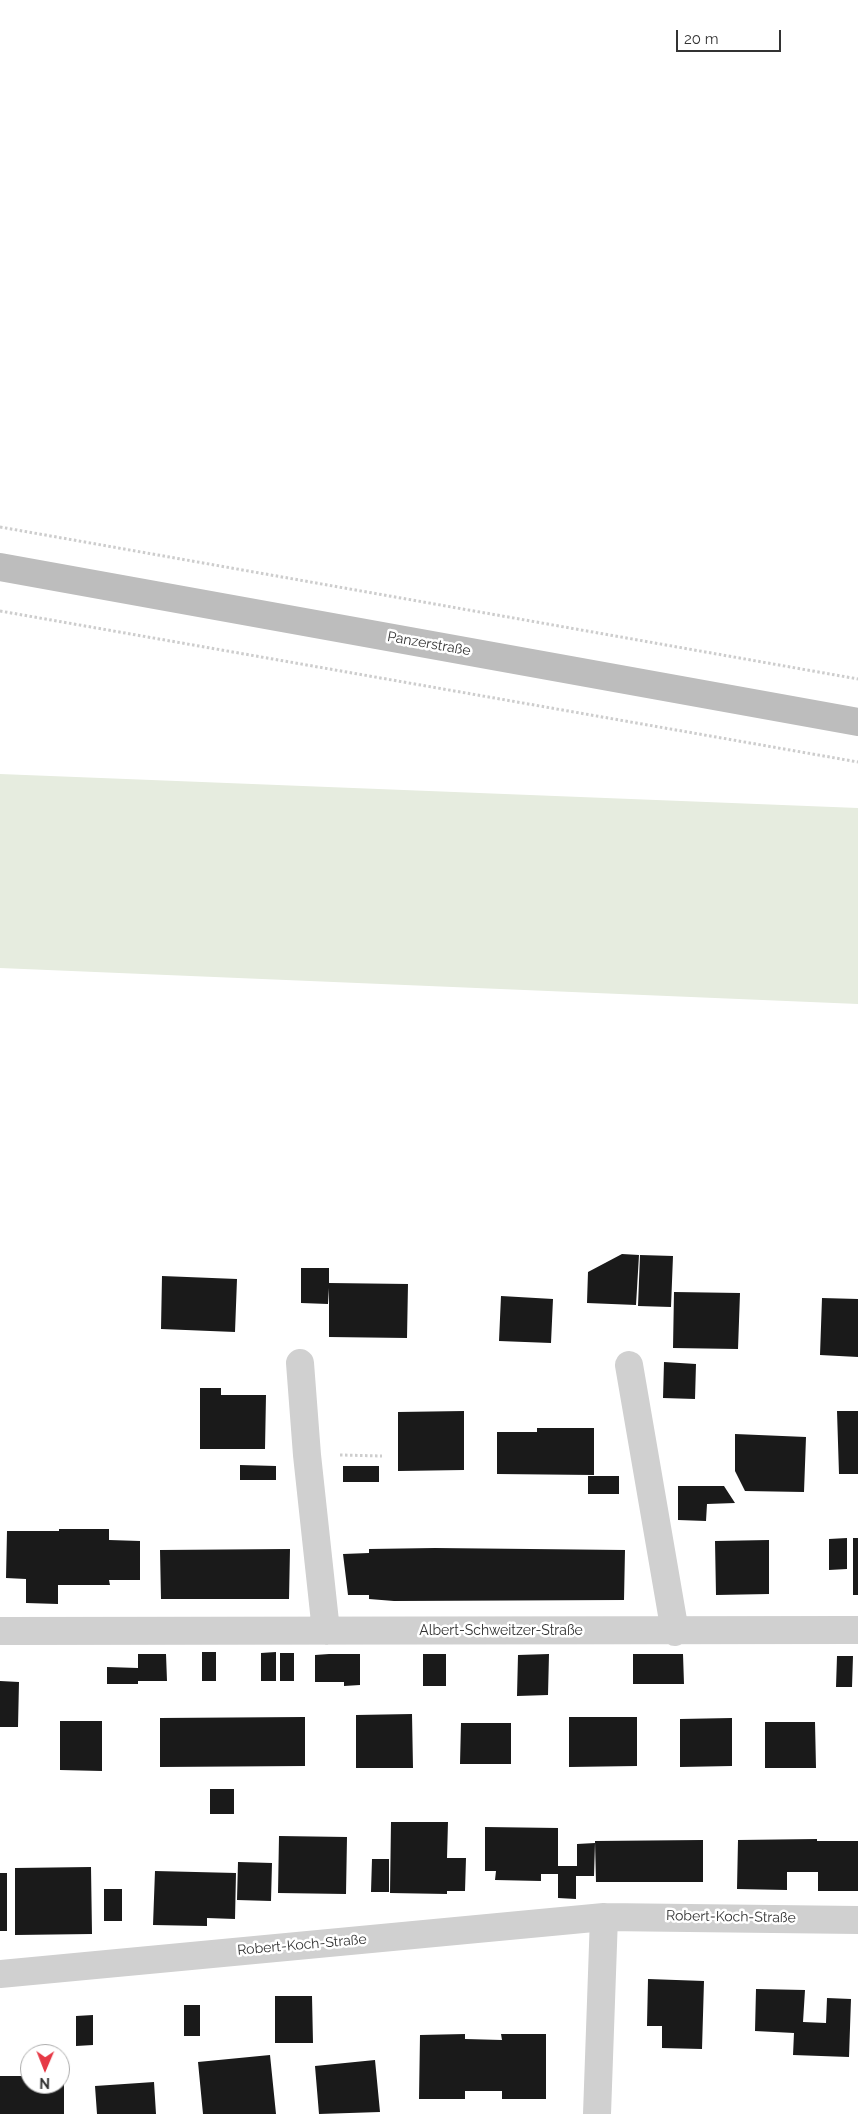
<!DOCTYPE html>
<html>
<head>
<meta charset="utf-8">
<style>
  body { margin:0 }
  #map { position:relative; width:858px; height:2114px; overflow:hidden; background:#fff; font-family:Raleway,sans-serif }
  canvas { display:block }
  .north { position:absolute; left:20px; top:2044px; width:50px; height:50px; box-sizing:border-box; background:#fff; border:1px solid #adadad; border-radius:50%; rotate:181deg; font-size:14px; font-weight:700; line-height:20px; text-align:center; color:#333 }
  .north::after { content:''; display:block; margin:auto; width:18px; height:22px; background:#e63946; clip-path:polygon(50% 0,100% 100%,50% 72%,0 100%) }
  .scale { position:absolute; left:676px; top:30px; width:105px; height:22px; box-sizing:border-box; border:2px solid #333; border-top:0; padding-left:6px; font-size:15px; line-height:18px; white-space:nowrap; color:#333; -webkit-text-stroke:4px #fff; paint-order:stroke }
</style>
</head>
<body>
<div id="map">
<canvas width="858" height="2114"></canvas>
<div class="north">N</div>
<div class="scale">20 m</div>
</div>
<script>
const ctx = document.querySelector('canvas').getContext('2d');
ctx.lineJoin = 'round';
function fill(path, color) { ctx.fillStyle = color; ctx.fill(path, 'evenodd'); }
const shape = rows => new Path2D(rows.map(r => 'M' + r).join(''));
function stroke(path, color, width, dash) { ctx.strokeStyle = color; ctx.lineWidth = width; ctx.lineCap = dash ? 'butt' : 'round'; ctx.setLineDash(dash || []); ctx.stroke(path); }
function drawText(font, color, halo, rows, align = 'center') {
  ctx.font = font + ' Raleway,sans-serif'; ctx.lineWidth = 5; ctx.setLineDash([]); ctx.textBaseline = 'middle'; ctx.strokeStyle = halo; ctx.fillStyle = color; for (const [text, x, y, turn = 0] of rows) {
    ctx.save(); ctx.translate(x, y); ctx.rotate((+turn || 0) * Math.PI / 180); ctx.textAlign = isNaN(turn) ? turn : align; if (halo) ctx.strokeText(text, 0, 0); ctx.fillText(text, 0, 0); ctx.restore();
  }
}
const green = shape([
  [0,774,858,808,858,1004,0,968]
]);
const building = shape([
  [622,1254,639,1255,636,1305,587,1303,588,1272],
  [640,1255,673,1256,671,1307,638,1306],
  [301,1268,329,1268,329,1283,408,1284,407,1338,329,1337,329,1288,328,1304,301,1303],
  [162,1276,237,1279,235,1332,161,1329],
  [674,1292,740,1293,738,1349,673,1348],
  [501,1296,553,1299,551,1343,499,1341],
  [822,1298,858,1299,858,1357,820,1355],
  [664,1362,696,1364,695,1399,663,1398],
  [200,1388,221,1388,221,1395,266,1395,265,1449,200,1449],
  [464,1411,464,1470,398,1471,398,1412],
  [837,1411,858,1411,858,1474,839,1474],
  [537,1428,594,1428,594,1475,497,1474,497,1432,537,1432],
  [735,1434,806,1437,804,1492,745,1491,735,1471],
  [240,1465,276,1466,276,1480,240,1480],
  [343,1466,379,1466,379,1482,343,1482],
  [588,1476,619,1476,619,1494,588,1494],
  [678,1486,724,1486,735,1503,707,1504,706,1521,678,1520],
  [59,1529,109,1529,109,1540,140,1541,140,1580,109,1580,110,1585,58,1585,58,1604,26,1603,26,1579,6,1578,7,1531,59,1531],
  [847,1538,847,1569,829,1570,829,1539],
  [853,1538,858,1538,858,1595,853,1595],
  [769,1540,769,1594,716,1595,715,1541],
  [435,1548,625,1550,624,1600,394,1601,369,1599,369,1595,348,1595,343,1554,369,1553,369,1549],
  [290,1549,289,1599,161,1599,160,1550],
  [202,1652,216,1652,216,1681,202,1681],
  [276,1652,276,1681,261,1681,261,1653],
  [280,1653,294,1653,294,1681,280,1681],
  [138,1654,166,1654,167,1681,138,1681,138,1684,107,1684,107,1667,138,1668],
  [329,1654,360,1654,360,1685,344,1686,344,1682,315,1682,315,1655],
  [423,1654,446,1654,446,1686,423,1686],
  [549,1654,548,1695,517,1696,518,1655],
  [633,1654,683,1654,684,1684,633,1684],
  [837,1656,853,1656,852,1687,836,1687],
  [0,1681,19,1682,18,1727,0,1727],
  [412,1714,413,1768,356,1768,356,1715],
  [305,1717,305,1766,160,1767,160,1718],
  [569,1717,637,1717,637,1766,569,1767],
  [732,1718,732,1766,680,1767,680,1719],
  [60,1721,102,1721,102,1771,60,1770],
  [765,1722,815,1722,816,1768,765,1768],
  [461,1723,511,1723,511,1764,460,1764],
  [210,1789,234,1789,234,1814,210,1814],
  [391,1822,448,1822,447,1858,466,1858,465,1891,447,1891,447,1883,447,1894,390,1893],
  [485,1827,558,1828,558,1866,577,1866,577,1844,595,1843,594,1876,576,1876,576,1899,558,1898,558,1874,541,1874,541,1881,495,1880,496,1871,485,1871],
  [279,1836,347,1837,346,1894,278,1893],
  [817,1839,817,1841,858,1841,858,1891,818,1891,818,1872,787,1872,787,1890,737,1889,738,1840],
  [703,1840,703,1882,596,1882,595,1841],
  [372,1859,389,1859,389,1892,371,1892],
  [238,1862,272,1863,271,1901,237,1900],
  [91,1867,92,1934,15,1935,15,1868],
  [155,1871,236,1873,235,1919,207,1918,207,1926,153,1925],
  [0,1873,7,1873,7,1931,0,1931],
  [104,1889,122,1889,122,1921,104,1921],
  [648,1979,704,1981,702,2049,662,2048,662,2026,647,2026],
  [756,1989,805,1990,803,2022,826,2023,827,1998,851,1999,849,2057,793,2055,794,2033,755,2031],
  [275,1996,312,1996,313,2043,275,2043],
  [184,2005,200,2005,200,2036,184,2036],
  [93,2015,93,2045,76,2046,76,2016],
  [465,2034,465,2039,502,2040,501,2034,546,2034,546,2099,502,2099,502,2091,465,2091,465,2099,419,2099,420,2035],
  [270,2055,276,2114,203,2114,198,2062],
  [375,2060,380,2112,319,2114,315,2066],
  [0,2076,30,2076,30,2084,60,2084,60,2076,64,2076,64,2114,0,2114],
  [154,2082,156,2114,97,2114,95,2086]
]);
const path = shape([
  [0,527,858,679],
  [0,611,858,762],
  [340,1455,382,1456]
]);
const street = shape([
  [300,1363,307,1455,326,1631],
  [629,1365,675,1632],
  [0,1631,858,1630],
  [0,1974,604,1917,858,1920],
  [597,2114,604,1917]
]);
const secondary = shape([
  [0,567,858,722]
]);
const streetNames = [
  ["Panzerstraße",429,644,10],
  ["Albert-Schweitzer-Straße",501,1631],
  ["Robert-Koch-Straße",731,1917,1],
  ["Robert-Koch-Straße",302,1945,-5]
];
fill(green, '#e6ecdf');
fill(building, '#1a1a1a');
stroke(path, '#cdcdcd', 3, [2.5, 2.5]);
stroke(street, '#d0d0d0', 28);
stroke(secondary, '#bdbdbd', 28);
drawText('14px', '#333', '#fff', streetNames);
</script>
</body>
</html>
